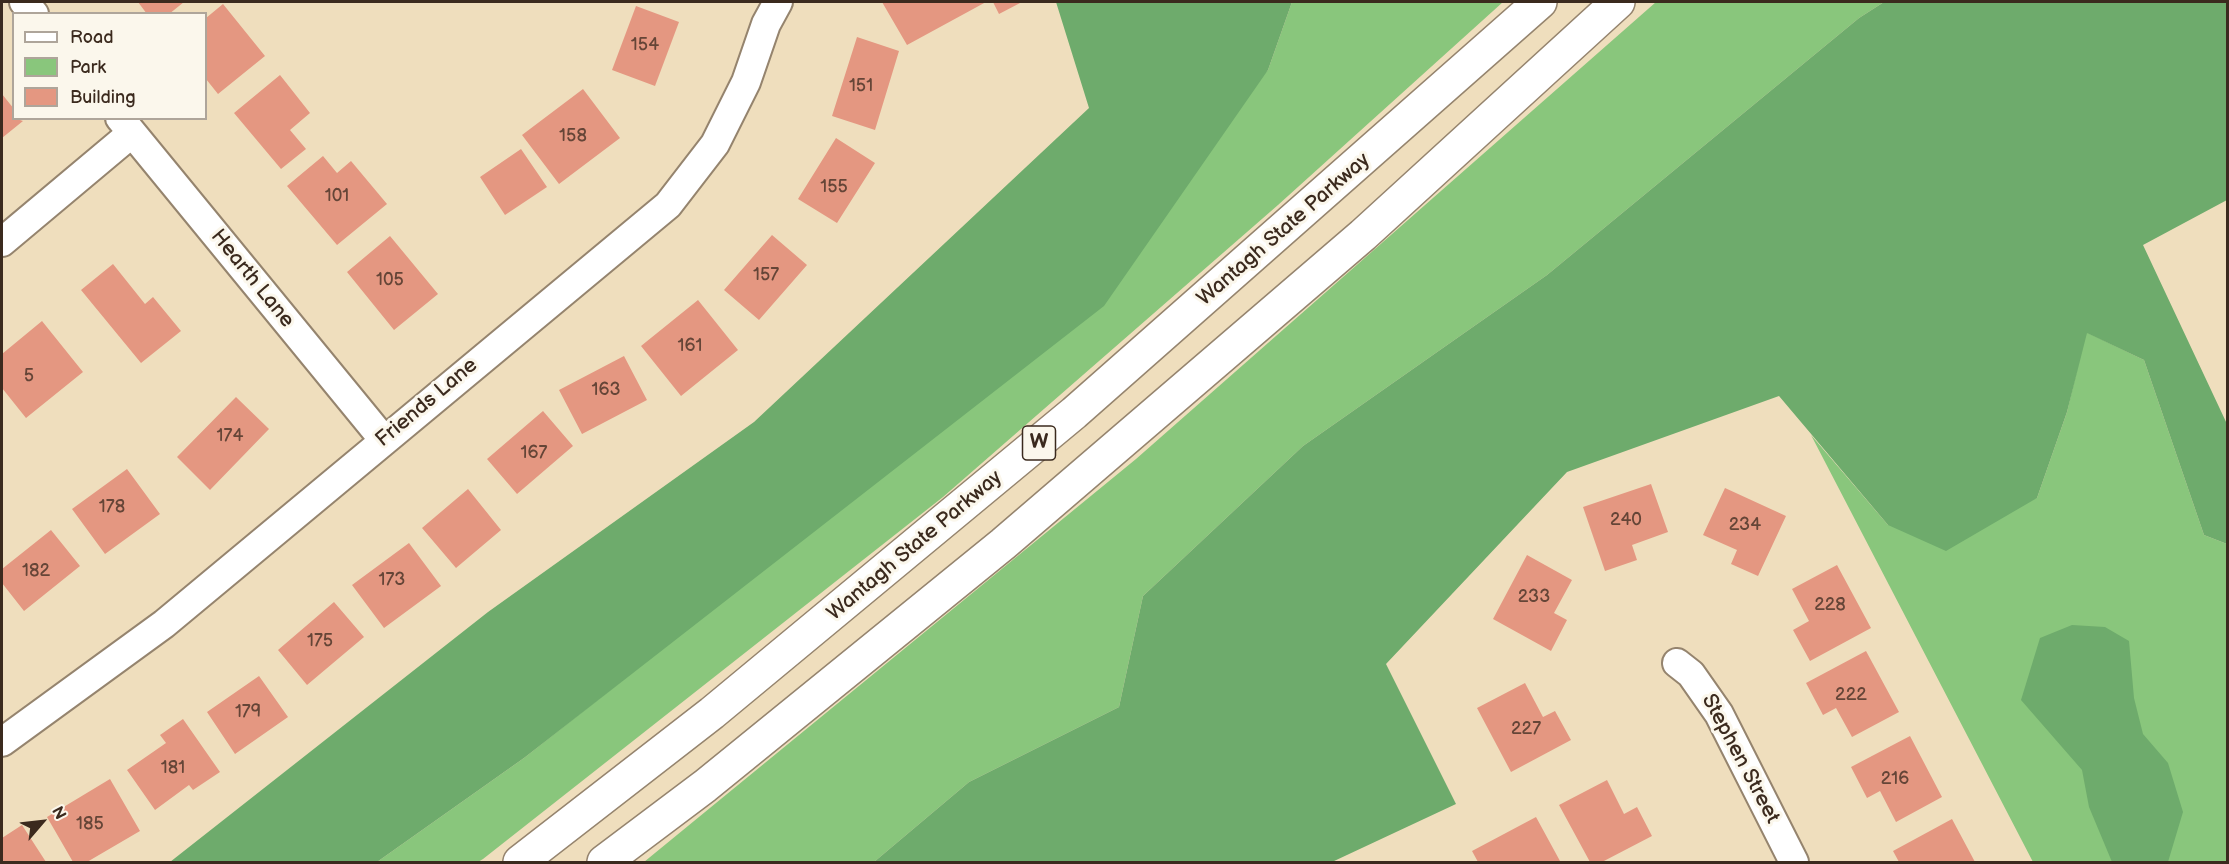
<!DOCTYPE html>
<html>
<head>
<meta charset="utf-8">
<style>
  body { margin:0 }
  #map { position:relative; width:2229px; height:864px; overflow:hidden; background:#efdebd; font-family:"Balsamiq Sans",sans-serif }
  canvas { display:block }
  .frame { position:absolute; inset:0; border:3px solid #3b2a1e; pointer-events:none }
  .legend { position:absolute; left:12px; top:12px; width:195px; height:108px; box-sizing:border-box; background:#fbf7ec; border:2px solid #aea59a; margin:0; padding:8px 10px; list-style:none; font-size:18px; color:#3b2a1e }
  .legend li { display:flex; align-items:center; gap:12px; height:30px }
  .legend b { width:30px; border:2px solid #aea59a }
  .north { position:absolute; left:12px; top:792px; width:60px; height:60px; -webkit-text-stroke:4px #fbf7ec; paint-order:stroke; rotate:62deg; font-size:16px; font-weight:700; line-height:24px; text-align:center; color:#3b2a1e }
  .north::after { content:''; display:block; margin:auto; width:21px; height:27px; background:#3b2a1e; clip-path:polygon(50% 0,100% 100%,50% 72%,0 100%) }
</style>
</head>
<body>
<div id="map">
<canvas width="2229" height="864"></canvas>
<div class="frame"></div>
<ul class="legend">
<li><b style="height:8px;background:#fff"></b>Road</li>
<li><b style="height:16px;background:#89c67c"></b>Park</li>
<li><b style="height:16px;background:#e49781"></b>Building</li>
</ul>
<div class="north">N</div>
</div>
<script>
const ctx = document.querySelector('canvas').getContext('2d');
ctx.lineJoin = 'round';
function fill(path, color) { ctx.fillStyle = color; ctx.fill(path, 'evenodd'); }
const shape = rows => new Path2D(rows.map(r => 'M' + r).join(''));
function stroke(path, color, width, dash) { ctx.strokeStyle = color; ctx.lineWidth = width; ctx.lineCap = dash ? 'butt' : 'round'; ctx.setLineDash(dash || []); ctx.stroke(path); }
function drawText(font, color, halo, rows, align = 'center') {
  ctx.font = font + ' "Balsamiq Sans",sans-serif'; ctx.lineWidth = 6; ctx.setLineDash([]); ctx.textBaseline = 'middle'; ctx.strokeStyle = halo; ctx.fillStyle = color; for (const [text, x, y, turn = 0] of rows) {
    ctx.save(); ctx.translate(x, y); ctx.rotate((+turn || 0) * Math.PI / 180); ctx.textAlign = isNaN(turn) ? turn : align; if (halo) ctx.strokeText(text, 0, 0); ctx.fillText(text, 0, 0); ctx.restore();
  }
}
const green = shape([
  [1292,2,1503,2,1278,205,943,497,483,859,478,862,377,862,524,758,724,600,1268,70],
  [1656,2,1884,2,1859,18,1547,275,1303,446,1143,596,1119,707,969,782,874,862,644,862,1136,459],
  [2086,332,2144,360,2204,535,2227,544,2227,862,2033,862,1811,435,1888,525,2037,498,2067,412]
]);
const forest = shape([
  [1056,2,1292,2,1268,70,1104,306,524,758,377,862,170,862,488,612,754,422,1089,108],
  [1884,2,2227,2,2227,200,2143,245,2227,424,2227,544,2204,535,2144,360,2087,333,2067,412,2037,498,1946,551,1888,525,1779,396,1567,472,1386,664,1456,804,1332,862,874,862,969,782,1119,707,1143,596,1303,446,1547,275,1859,18],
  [2072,625,2105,627,2129,641,2134,698,2143,734,2168,763,2183,812,2168,862,2112,862,2089,807,2082,770,2021,700,2040,638]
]);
const building = shape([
  [138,2,184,2,169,14,147,14],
  [882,2,986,2,907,45],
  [993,2,1022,2,999,14],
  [223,4,265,56,218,94,206,79,206,18],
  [636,6,679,22,655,86,612,70],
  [857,37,899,51,875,130,832,116],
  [280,75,310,113,290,130,306,149,281,169,234,113],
  [583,89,620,138,559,184,522,135],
  [2,94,14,109,14,118,23,121,2,138],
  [836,138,875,163,837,223,798,199],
  [521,149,547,187,505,215,480,177],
  [323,156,337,173,351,161,387,204,337,245,287,186],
  [772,235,807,265,759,320,724,290],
  [390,236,438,294,394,330,347,272],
  [113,264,145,304,153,297,181,331,141,363,81,290],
  [698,300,738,350,681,396,641,346],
  [42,321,83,372,26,418,2,388,2,354],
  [624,356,647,400,582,434,559,390],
  [236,397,269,429,210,490,177,457],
  [543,411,573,446,517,494,487,459],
  [127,469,160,514,105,554,72,509],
  [1651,484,1668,532,1632,545,1637,560,1605,571,1583,507],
  [1725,488,1786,516,1758,576,1731,564,1737,550,1703,535],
  [468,489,501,530,456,568,422,528],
  [51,530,80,566,24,611,2,583,2,569],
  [409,543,441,586,384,628,352,585],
  [1527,555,1572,580,1554,613,1567,620,1551,651,1493,619],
  [1837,565,1871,628,1810,661,1793,630,1809,621,1792,589],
  [334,602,364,637,307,685,278,650],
  [1866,651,1899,712,1852,737,1836,708,1823,715,1806,683],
  [259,676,288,717,235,754,207,712],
  [1525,683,1543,717,1555,711,1571,740,1511,772,1477,708],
  [183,719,220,772,193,790,189,785,155,810,127,770,166,743,160,735],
  [1910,736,1942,797,1896,822,1880,791,1867,798,1851,767],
  [110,779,140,831,87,862,73,862,47,817],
  [1607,780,1624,814,1637,807,1652,836,1602,862,1590,862,1559,805],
  [1536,817,1560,861,1478,862,1472,851],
  [1952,819,1975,862,1899,862,1893,851],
  [22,825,46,862,2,862,2,838]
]);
const minor = shape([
  [24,2,34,14],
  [120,118,383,439],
  [2,242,132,133],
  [1677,663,1691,674,1719,714,1794,862],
  [2,742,164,624,668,205,715,144,746,82,766,24,778,2]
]);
const motorway = shape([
  [520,862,712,713,1074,413,1540,2],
  [604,862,705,786,1003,544,1363,235,1618,2]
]);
const numberNames = [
  ["154",645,45],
  ["151",861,86],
  ["158",573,136],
  ["155",834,187],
  ["101",337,196],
  ["157",766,275],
  ["105",390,280],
  ["161",690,346],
  ["5",29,376],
  ["163",606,390],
  ["174",230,436],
  ["167",534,453],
  ["178",112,507],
  ["240",1626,520],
  ["234",1745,525],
  ["182",36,571],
  ["173",392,580],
  ["233",1534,597],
  ["228",1830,605],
  ["175",320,641],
  ["222",1851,695],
  ["179",248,712],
  ["227",1526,729],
  ["181",173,768],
  ["216",1895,779],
  ["185",90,824]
];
const shields = [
  [1039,443,33]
];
const shieldNames = [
  ["W",1039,443]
];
const streetNames = [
  ["Wantagh State Parkway",1284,230,-41],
  ["Hearth Lane",252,279,51],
  ["Friends Lane",427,403,-40],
  ["Wantagh State Parkway",915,546,-40],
  ["Stephen Street",1740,759,62]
];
fill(green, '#89c67c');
fill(forest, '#6eab6c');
fill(building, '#e49781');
stroke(minor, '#95846e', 32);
stroke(motorway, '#95846e', 36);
stroke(minor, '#fff', 28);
stroke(motorway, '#fff', 33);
drawText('18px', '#654537', null, numberNames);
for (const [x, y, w] of shields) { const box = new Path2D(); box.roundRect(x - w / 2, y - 17, w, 34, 4.5); ctx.fillStyle = '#fbf7ec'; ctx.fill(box); stroke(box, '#3b2a1e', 1.5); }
drawText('bold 20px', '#3b2a1e', null, shieldNames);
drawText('21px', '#3b2a1e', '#fbf7ec', streetNames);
</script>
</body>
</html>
